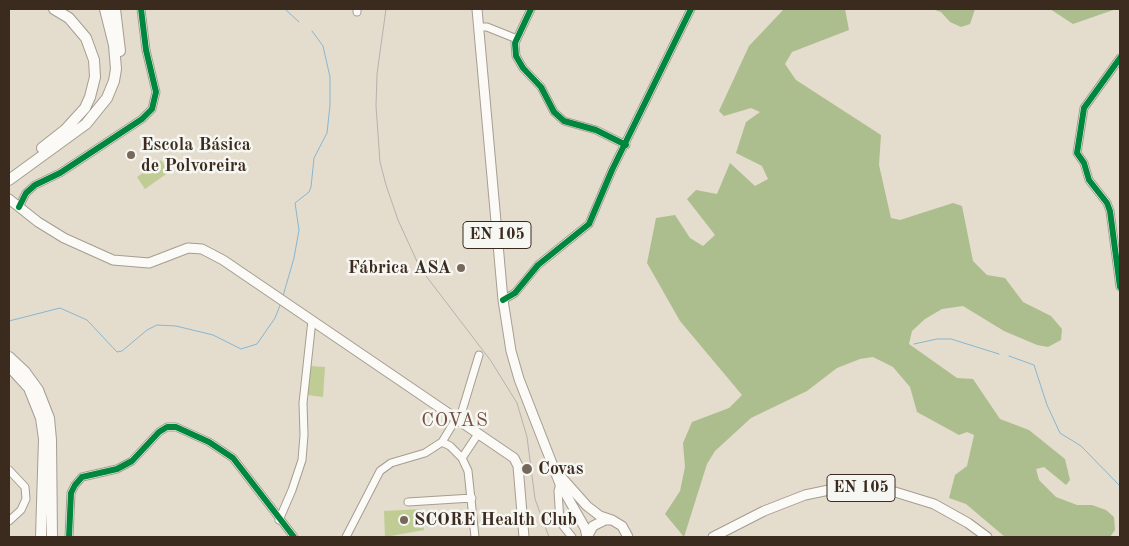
<!DOCTYPE html>
<html>
<head>
<meta charset="utf-8">
<style>
  body { margin:0 }
  #map { position:relative; width:1129px; height:546px; overflow:hidden; background:#e4dccc; font-family:"Old Standard TT",serif }
  canvas { display:block }
  .frame { position:absolute; inset:0; border:10px solid #3b2a1e; pointer-events:none }
</style>
</head>
<body>
<div id="map">
<canvas width="1129" height="546"></canvas>
<div class="frame"></div>
</div>
<script>
const ctx = document.querySelector('canvas').getContext('2d');
ctx.lineJoin = 'round';
function fill(path, color) { ctx.fillStyle = color; ctx.fill(path, 'evenodd'); }
const shape = rows => new Path2D(rows.map(r => 'M' + r).join(''));
function stroke(path, color, width, dash) { ctx.strokeStyle = color; ctx.lineWidth = width; ctx.lineCap = dash ? 'butt' : 'round'; ctx.setLineDash(dash || []); ctx.stroke(path); }
function drawText(font, color, halo, rows, align = 'center') {
  ctx.font = font + ' "Old Standard TT",serif'; ctx.lineWidth = 5; ctx.setLineDash([]); ctx.textBaseline = 'middle'; ctx.strokeStyle = halo; ctx.fillStyle = color; for (const [text, x, y, turn = 0] of rows) {
    ctx.save(); ctx.translate(x, y); ctx.rotate((+turn || 0) * Math.PI / 180); ctx.textAlign = isNaN(turn) ? turn : align; if (halo) ctx.strokeText(text, 0, 0); ctx.fillText(text, 0, 0); ctx.restore();
  }
}
const green = shape([
  [161,160,169,172,145,189,137,177],
  [310,366,325,367,323,397,307,395],
  [421,509,424,530,385,537,384,511]
]);
const forest = shape([
  [784,9,845,9,849,30,792,52,785,64,796,80,881,135,879,165,891,218,900,220,953,203,962,206,973,261,987,275,1005,278,1023,302,1051,316,1062,329,1061,340,1048,347,1037,345,1004,331,963,306,942,309,925,319,912,331,909,344,957,378,973,379,1000,419,1029,430,1065,459,1070,480,1066,485,1044,467,1036,469,1039,480,1056,497,1077,505,1092,505,1106,510,1114,517,1115,530,1110,537,1005,537,966,504,949,498,955,475,967,466,974,435,967,432,959,435,917,412,910,387,893,367,873,357,860,359,837,368,807,391,751,418,715,451,707,464,684,537,665,514,680,491,685,467,683,443,692,422,729,408,742,395,680,321,647,263,656,218,675,215,690,238,703,246,715,235,687,199,696,190,717,194,730,163,755,186,768,179,762,166,736,153,746,122,760,112,751,108,724,116,719,111,749,46],
  [932,9,975,9,970,24,961,27,950,22,941,12],
  [1050,9,1116,9,1073,24]
]);
const stream = shape([
  [285,9,299,22],
  [283,296,294,258,299,230,295,203,309,192,311,187,314,158,327,133,330,105,330,77,323,46,312,31],
  [9,321,60,308,87,320,117,352,122,351,147,330,157,325,176,326,213,335,241,349,257,344,275,318,281,303],
  [914,344,937,339,951,339,999,354],
  [1009,356,1034,365,1047,405,1060,433,1081,446,1120,486]
]);
const minor = shape([
  [531,9,515,43,516,56,523,68,541,87,554,112,564,121,596,130,626,145],
  [357,12,357,9],
  [479,27,487,27,517,39],
  [1120,58,1084,108,1077,153,1084,163,1089,180,1107,203,1110,211,1120,287],
  [19,207,26,193,35,185,60,173,142,119,152,109,156,92,146,50,141,9],
  [503,300,515,293,538,265,589,224,612,170,691,9],
  [459,421,479,355],
  [442,442,450,446,462,458,468,471,475,537],
  [442,442,456,419],
  [462,458,478,434],
  [9,470,25,487,26,499,21,510,9,521],
  [560,484,558,491,560,522,572,537],
  [408,502,472,498],
  [279,520,292,490,302,460,304,435,303,403,312,320],
  [69,537,71,493,75,485,82,477,117,469,132,461,159,432,167,427,176,427,209,442,233,458,294,537],
  [346,537,380,471,391,463,425,453,442,442]
]);
const major = shape([
  [477,9,503,300,511,351,519,379,560,484,585,528,587,537],
  [9,199,38,222,64,238,113,260,149,263,188,248,202,249,223,260,514,458,518,466,524,537],
  [562,478,587,506,600,516,612,520],
  [587,537,593,526,605,520,612,520,622,526,628,537],
  [713,537,764,511,805,495,829,490,864,487,895,492,934,504,968,523,987,537]
]);
const highway = shape([
  [115,9,120,51],
  [42,148,65,130,85,108,90,97,95,77,94,60,86,38,69,18,54,9],
  [9,180,86,124,107,98,114,81,116,69,114,45,105,9],
  [9,357,25,372,38,390,49,418,51,440,52,537],
  [9,366,29,388,41,418,44,439,41,537]
]);
const rail = shape([
  [386,9,377,74,376,106,380,162,386,185,398,220,420,268,491,361,517,403,527,437,535,499,549,537]
]);
const cycleway = shape([
  [531,9,515,43,516,56,523,68,541,87,554,112,564,121,596,130,626,145],
  [1120,58,1084,108,1077,153,1084,163,1089,180,1107,203,1110,211,1120,287],
  [19,207,26,193,35,185,60,173,142,119,152,109,156,92,146,50,141,9],
  [503,300,515,293,538,265,589,224,612,170,691,9],
  [69,537,71,493,75,485,82,477,117,469,132,461,159,432,167,427,176,427,209,442,233,458,294,537]
]);
const markers = [
  [131,155,5,"#76685b"],
  [461,268,5,"#76685b"],
  [527,469,6,"#76685b"],
  [404,520,5,"#76685b"]
];
const shields = [
  [497,235,68],
  [861,488,68]
];
const shieldNames = [
  ["EN 105",497,235],
  ["EN 105",861,488]
];
const poiNames = [
  ["Escola Básica",141,145],
  ["de Polvoreira",141,166],
  ["Fábrica ASA",451,268,"right"],
  ["Covas",538,469],
  ["SCORE Health Club",414,520]
];
const neighbourhoodNames = [
  ["COVAS",455,421]
];
fill(green, '#bfcd95');
fill(forest, '#adbe8e');
stroke(stream, '#87b6d2', 1);
stroke(minor, '#a49d92', 9);
stroke(major, '#a49d92', 11);
stroke(highway, '#a49d92', 12);
stroke(minor, '#fbfaf7', 7);
stroke(major, '#fbfaf7', 9);
stroke(highway, '#fbfaf7', 10);
stroke(rail, '#b5b2ae', 1);
stroke(cycleway, '#00873e', 6);
for (const [x, y, r, color] of markers) { const dot = new Path2D(); dot.arc(x, y, r, 0, 2 * Math.PI); ctx.fillStyle = color; ctx.fill(dot); stroke(dot, '#f6f6f2', 2); }
for (const [x, y, w] of shields) { const box = new Path2D(); box.roundRect(x - w / 2, y - 13.5, w, 27, 4); ctx.fillStyle = '#f6f6f2'; ctx.fill(box); stroke(box, '#3b2a1e', 1); }
drawText('bold 16px', '#3b2a1e', null, shieldNames);
drawText('bold 18px', '#3b2a1e', '#f6f6f2', poiNames, 'left');
ctx.letterSpacing = '1px';
drawText('19px', '#754f40', '#f6f6f2', neighbourhoodNames);
ctx.letterSpacing = '0px';
</script>
</body>
</html>
